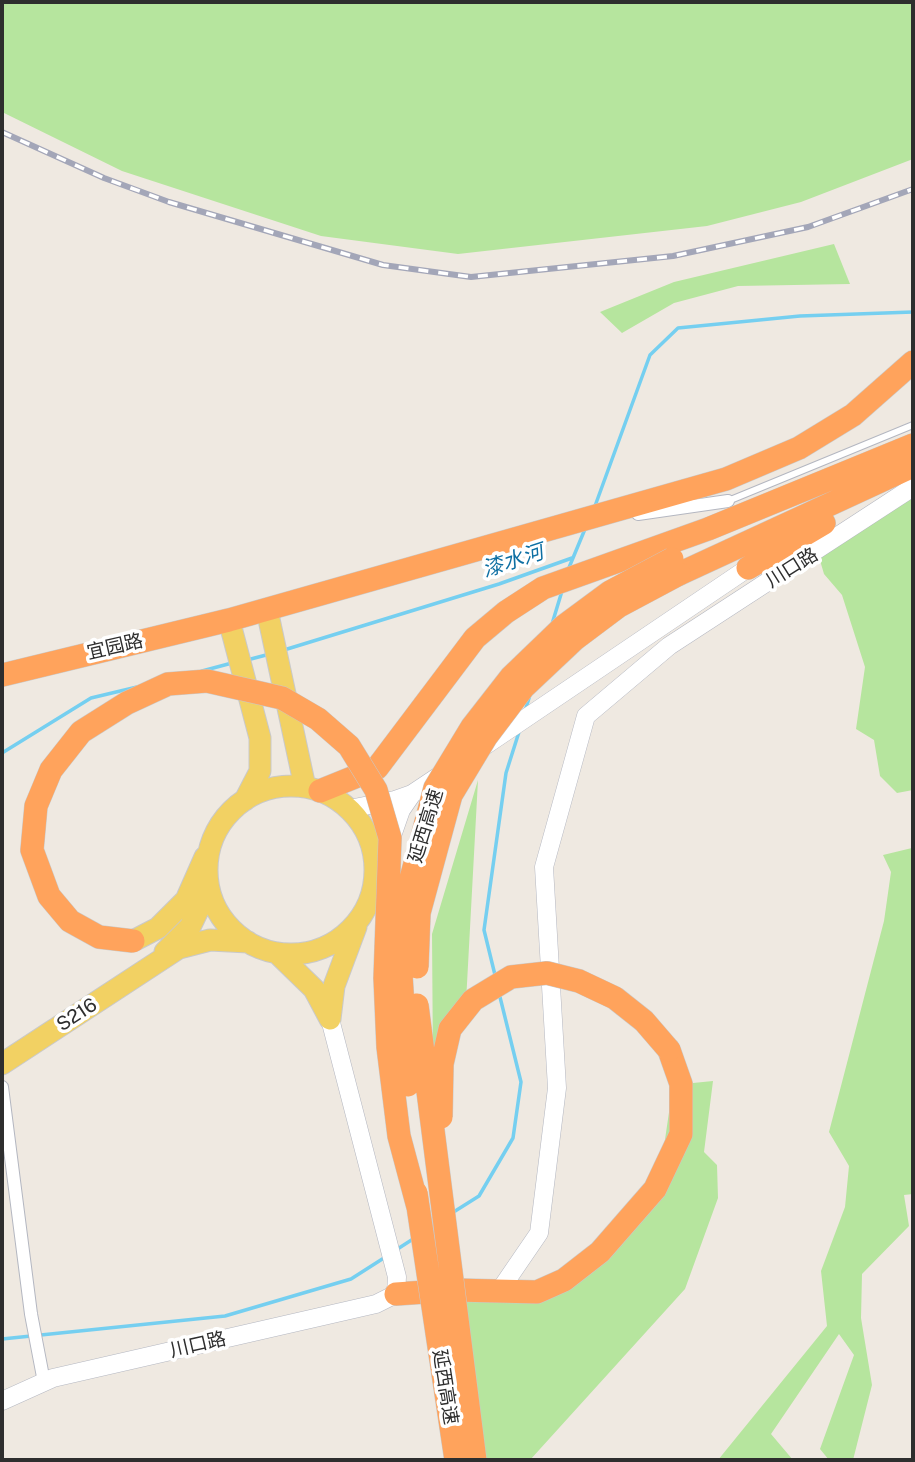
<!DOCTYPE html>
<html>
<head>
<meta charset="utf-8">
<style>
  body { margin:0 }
  #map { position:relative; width:915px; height:1462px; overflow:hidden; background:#efe9e1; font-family:"Public Sans",sans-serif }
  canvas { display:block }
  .frame { position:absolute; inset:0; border:4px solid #2e2e2e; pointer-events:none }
</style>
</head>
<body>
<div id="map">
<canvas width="915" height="1462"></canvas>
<div class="frame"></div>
</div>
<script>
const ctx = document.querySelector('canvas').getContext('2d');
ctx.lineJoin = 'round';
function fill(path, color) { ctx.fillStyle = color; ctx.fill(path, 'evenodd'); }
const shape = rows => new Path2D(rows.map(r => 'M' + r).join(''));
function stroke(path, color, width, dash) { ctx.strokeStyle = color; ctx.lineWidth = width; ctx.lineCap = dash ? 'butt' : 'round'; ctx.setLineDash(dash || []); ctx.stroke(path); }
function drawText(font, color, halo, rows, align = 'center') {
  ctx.font = font + ' "Public Sans","Noto Sans SC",sans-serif'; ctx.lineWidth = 7; ctx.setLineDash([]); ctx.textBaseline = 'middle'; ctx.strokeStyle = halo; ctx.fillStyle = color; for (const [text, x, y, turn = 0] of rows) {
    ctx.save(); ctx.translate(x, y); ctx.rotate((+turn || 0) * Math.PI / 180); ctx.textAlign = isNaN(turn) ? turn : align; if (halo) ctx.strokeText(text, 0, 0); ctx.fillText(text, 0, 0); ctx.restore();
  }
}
const green = shape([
  [2,2,913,2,913,159,801,202,707,226,458,254,321,236,122,171,2,112],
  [834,244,850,284,738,286,674,303,622,333,600,312,674,282],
  [913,496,913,790,897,793,880,776,874,740,856,729,865,667,842,595,824,574,819,557],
  [478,780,466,1002,433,1067,432,934],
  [913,844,913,1194,904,1195,909,1226,862,1274,861,1318,872,1385,853,1460,829,1460,820,1449,854,1355,839,1334,771,1434,793,1460,718,1460,827,1326,821,1271,845,1207,849,1166,829,1132,884,921,891,872,883,855,912,848],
  [713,1081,704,1152,717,1165,718,1198,685,1289,530,1460,485,1460,465,1300,544,1294,596,1258,662,1160,673,1085]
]);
const stream = shape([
  [595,506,650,355,678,328,800,316,913,312],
  [568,570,585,529],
  [552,624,562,591],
  [284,650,499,584,572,558],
  [247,660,270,654],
  [202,671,232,663],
  [525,711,530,695],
  [2,753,91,698,137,687],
  [495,975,484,930,506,773,519,732],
  [452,1213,479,1196,513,1138,521,1082,499,993],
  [396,1250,413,1239],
  [2,1339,225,1316,351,1279,387,1256]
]);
const lane = shape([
  [728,501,913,425]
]);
const street = shape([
  [638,514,728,501],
  [2,1087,31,1314,44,1382]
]);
const secondary = shape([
  [483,747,748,568],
  [349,809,395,800,412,794,442,774],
  [374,887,401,810,412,794],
  [500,1290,539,1233,557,1088,544,867,586,716,669,646,913,487],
  [2,1401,53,1378,376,1304,396,1294,397,1277,330,1019]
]);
const primary = shape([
  [267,610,305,787],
  [229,620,260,738,260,771,245,800],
  '207 870a84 84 0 1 1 168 0a84 84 0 1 1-168 0Z',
  [133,941,158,928,186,900,205,857],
  [165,952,190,927,201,904,206,878],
  [277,953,314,989,330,1019],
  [330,1019,334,986,356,927],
  [2,1064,179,948,210,940,248,942]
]);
const highway = shape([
  [748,568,824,523],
  [679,574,913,466],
  [2,675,229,620,726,479,799,448,853,415,913,362],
  [320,791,377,768,475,638,506,612,543,588,708,529,913,445],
  [396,1294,455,1290,537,1292,564,1280,600,1252,655,1189,681,1134,681,1084,669,1050]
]);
const rail = shape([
  [2,132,104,178,169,202,383,265,471,277,673,256,808,227,913,189]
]);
const highwayBridge = shape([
  [133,941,99,937,70,921,49,896,32,850,36,806,51,770,81,732,127,703,168,684,207,681,282,698,318,719,349,746,376,790,390,838,385,978,388,1047,399,1136,418,1207],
  [417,967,419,913,451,795,486,737,523,688,575,639,619,606,679,574],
  [417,1005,475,1460],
  [408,1085,401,975,403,909,435,788,472,727,511,677,564,626,610,592,672,559],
  [441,1117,442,1064,450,1029,473,1000,511,977,547,973,579,981,615,998,644,1021,669,1050],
  [416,1193,456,1460]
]);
const streetNames = [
  ["川口路",792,568,-32],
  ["宜园路",115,647,-13],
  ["延西高速",426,826,-73],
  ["S216",77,1015,-33],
  ["川口路",198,1345,-13],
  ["延西高速",445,1387,81]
];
const waterNames = [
  ["漆水河",513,561,-18]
];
fill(green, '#b6e59e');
stroke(stream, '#75cff0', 3.5);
stroke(lane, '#b4b7c1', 8);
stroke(street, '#b4b7c1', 14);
stroke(secondary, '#b4b7c1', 19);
stroke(primary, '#c9c9c9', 23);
stroke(highway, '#c9c9c9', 24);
stroke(lane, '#fff', 6);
stroke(street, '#fff', 12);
stroke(secondary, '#fff', 18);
stroke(primary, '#f2d163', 21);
stroke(highway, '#ffa35c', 23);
stroke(rail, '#a3a6b8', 6);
stroke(rail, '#fff', 3.5, [10]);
stroke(highwayBridge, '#c9c9c9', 24, []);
stroke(highwayBridge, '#ffa35c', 23);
drawText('19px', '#2e2e2e', '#fff', streetNames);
drawText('italic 21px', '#0d6fa3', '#fff', waterNames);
</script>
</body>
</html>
